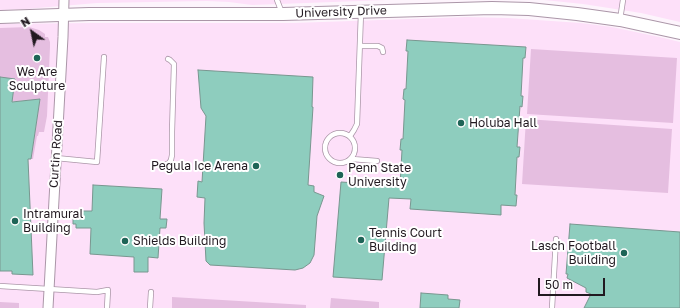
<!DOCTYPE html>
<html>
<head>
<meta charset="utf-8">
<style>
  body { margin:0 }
  #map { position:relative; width:680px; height:308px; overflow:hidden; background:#fdf4fc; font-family:"Golos Text",sans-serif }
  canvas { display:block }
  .north { position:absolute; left:12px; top:12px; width:40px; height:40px; -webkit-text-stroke:3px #fff; paint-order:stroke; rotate:327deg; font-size:11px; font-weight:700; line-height:16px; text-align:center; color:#211920 }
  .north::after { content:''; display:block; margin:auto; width:14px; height:18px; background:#211920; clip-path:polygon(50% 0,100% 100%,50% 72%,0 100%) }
  .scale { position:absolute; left:538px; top:278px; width:67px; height:18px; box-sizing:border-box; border:2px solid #211920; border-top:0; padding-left:5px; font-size:12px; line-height:14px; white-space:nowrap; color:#211920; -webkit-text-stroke:3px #fff; paint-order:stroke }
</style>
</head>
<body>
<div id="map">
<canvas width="680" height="308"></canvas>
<div class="north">N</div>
<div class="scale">50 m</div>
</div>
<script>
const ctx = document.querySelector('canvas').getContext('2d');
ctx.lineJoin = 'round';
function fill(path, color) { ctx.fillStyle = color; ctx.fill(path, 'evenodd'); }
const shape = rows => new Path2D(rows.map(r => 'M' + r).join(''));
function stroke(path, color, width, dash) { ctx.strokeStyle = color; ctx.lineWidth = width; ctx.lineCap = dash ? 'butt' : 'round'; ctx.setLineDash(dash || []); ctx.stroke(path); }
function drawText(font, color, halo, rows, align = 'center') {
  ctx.font = font + ' "Golos Text",sans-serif'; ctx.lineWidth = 4; ctx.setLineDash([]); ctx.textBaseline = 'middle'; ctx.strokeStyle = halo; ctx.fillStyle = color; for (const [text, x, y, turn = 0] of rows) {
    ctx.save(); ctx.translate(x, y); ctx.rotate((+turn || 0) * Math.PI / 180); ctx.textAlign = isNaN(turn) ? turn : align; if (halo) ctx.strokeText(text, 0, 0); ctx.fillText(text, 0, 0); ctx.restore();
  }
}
const built = shape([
  [0,0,387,0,252,5,229,2,207,1,97,3,26,9,0,10],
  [544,0,680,0,680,22,641,13,583,4],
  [467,17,508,18,581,23,612,27,664,38,680,42,680,308,0,308,0,24,93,23,293,23]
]);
const green = shape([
  [29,27,39,30,45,34,45,37,48,37,50,42,50,47,47,116,44,132,39,132,38,136,37,136,33,159,31,159,40,99,20,101,12,101,15,80,0,77,0,28],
  [531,49,677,58,673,123,527,114],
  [526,119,672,129,668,193,522,184],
  [172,297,306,305,306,308,172,308],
  [331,298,379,302,379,308,330,308],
  [0,302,19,303,19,308,0,308]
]);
const building = shape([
  [407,40,526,47,525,58,523,58,521,96,523,96,522,107,520,106,517,147,520,147,519,157,517,157,515,195,517,195,516,206,501,205,501,215,410,209,411,199,389,198,382,280,333,277,341,182,400,186,402,150,400,150,401,139,403,139,405,100,403,99,404,89,406,89,408,51,406,51,407,40],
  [198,70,313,77,312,107,313,107,308,185,314,186,314,192,324,196,317,216,314,255,310,263,303,268,295,270,210,265,206,261,204,223,205,198,197,197,198,181,202,182,206,116,201,108,198,70],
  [0,77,15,79,12,102,40,99,31,159,28,159,33,275,12,274,12,271,0,271,0,77],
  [93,185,162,189,160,219,167,219,166,228,160,228,158,258,148,257,148,272,134,272,134,257,90,254,91,228,76,228,76,224,73,224,73,214,77,214,77,211,92,211,93,185],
  [570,224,680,232,680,308,584,308,591,294,586,292,586,288,567,278,568,274,566,274,570,224],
  [421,293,448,295,448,299,460,300,459,308,420,308,421,293]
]);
const service = shape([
  [277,0,282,13],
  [620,20,623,0],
  [360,46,378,46,382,48,383,52],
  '325 148a15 15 0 1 1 30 0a15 15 0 1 1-30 0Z',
  [350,136,354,130,357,124,361,12],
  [56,158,97,162,104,57],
  [352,159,377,161],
  [162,166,169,163,171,160,172,155,172,132,174,64,170,60,168,59],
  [0,286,49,289,97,292,108,290,107,308],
  [150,308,151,292],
  [552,308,556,239]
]);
const minor = shape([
  [48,308,63,37,64,0]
]);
const secondary = shape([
  [0,17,89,14,283,14,492,8,529,9,577,14,620,20,680,33]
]);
const markers = [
  [37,58,4,"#1e6457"],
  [461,123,4,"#1e6457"],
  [256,166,4,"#1e6457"],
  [340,175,4,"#1e6457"],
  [15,221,4,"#1e6457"],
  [361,240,4,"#1e6457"],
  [125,241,4,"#1e6457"],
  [624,253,4,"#1e6457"]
];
const streetNames = [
  ["University Drive",341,12,-2],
  ["Curtin Road",56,154,-86]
];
const poiNames = [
  ["We Are",37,72,"center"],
  ["Sculpture",37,86,"center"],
  ["Holuba Hall",469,123],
  ["Pegula Ice Arena",248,166,"right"],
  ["Penn State",348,168],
  ["University",348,182],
  ["Intramural",23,214],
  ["Building",23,228],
  ["Tennis Court",369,233],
  ["Building",369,247],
  ["Shields Building",133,241],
  ["Lasch Football",616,246,"right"],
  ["Building",616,260,"right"]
];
fill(built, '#fde0f9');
fill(green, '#e5bee0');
fill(building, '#8ecdbe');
stroke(building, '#799790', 1);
stroke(service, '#ab96a8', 6);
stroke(minor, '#ab96a8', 11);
stroke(secondary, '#ab96a8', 14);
stroke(service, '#fff', 4.5);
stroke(minor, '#fff', 9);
stroke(secondary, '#fff', 12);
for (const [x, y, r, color] of markers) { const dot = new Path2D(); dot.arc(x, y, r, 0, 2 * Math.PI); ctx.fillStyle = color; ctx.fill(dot); stroke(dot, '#fff', 1.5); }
drawText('12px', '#211920', '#fff', streetNames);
drawText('12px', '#211920', '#fff', poiNames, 'left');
</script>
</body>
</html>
